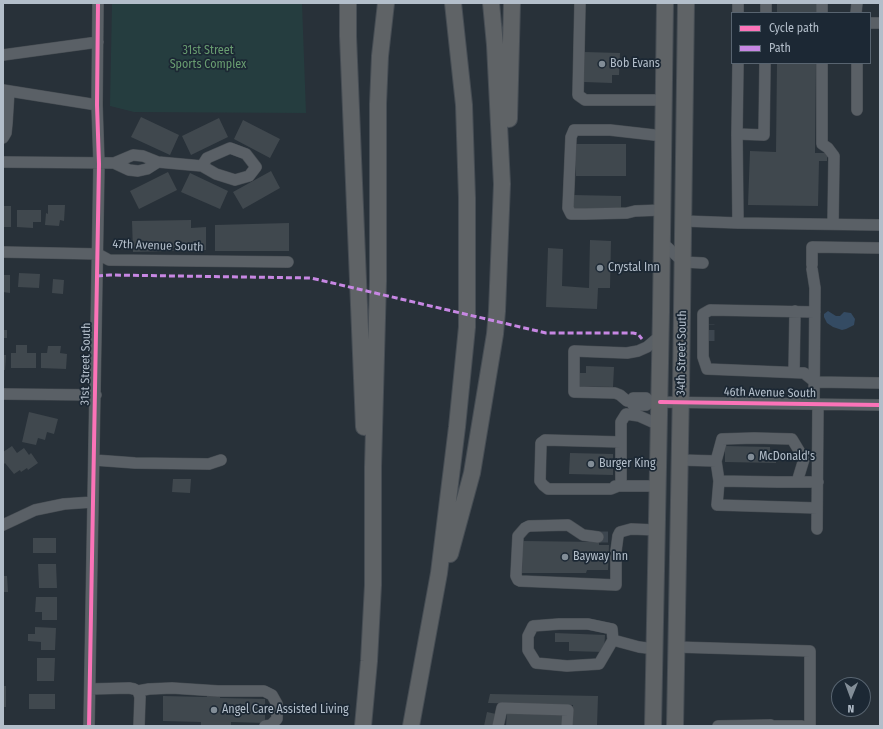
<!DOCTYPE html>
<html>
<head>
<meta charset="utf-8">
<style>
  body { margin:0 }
  #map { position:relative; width:883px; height:729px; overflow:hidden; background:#283139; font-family:"Fira Sans Condensed",sans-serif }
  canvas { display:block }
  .frame { position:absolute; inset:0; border:4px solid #b3beca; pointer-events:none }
  .legend { position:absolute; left:731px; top:12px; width:140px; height:52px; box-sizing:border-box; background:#1c2834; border:1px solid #586470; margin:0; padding:5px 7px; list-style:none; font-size:12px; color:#b3beca }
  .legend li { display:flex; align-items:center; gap:8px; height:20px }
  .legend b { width:20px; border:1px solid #586470 }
  .north { position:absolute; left:831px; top:677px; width:40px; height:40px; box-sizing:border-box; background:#1c2834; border:1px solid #586470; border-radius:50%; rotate:181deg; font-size:11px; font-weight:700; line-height:16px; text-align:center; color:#b3beca }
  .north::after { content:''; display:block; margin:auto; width:14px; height:18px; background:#828d97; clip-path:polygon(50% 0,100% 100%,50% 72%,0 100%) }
</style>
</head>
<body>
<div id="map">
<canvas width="883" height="729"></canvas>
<div class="frame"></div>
<ul class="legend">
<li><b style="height:5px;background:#fb73b8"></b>Cycle path</li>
<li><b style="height:5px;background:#c787e3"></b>Path</li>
</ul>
<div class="north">N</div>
</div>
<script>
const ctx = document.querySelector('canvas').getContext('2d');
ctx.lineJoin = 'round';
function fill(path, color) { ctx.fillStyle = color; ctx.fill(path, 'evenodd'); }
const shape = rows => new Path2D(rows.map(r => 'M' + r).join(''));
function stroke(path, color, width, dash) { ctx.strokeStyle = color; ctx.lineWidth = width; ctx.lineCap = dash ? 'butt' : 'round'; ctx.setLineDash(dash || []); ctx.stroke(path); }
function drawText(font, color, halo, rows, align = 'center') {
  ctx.font = font + ' "Fira Sans Condensed",sans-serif'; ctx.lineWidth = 3.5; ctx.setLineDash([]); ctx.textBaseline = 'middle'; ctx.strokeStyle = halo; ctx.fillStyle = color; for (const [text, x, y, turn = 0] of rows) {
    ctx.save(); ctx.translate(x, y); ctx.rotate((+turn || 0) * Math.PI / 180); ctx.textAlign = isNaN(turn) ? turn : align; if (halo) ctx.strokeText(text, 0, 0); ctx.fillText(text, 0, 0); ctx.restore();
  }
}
const green = shape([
  [112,3,302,3,306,113,134,112,110,106]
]);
const water = shape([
  [828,311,836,316,840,316,844,312,851,313,855,319,854,325,846,329,842,330,833,327,827,323,824,317,824,314]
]);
const building = shape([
  [777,3,816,3,816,13,777,13],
  [584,52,620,53,619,75,612,75,612,83,584,82],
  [777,63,816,63,815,153,827,153,827,161,819,161,818,206,748,205,750,151,776,152],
  [141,117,179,135,170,155,131,137],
  [219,118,228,137,191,155,182,136],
  [243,120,280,139,270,158,234,139],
  [576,144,626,144,626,176,576,176],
  [271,171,280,188,243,209,233,192],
  [168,172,177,190,139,209,130,191],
  [190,173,228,191,220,209,181,192],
  [573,195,621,196,621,211,573,210],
  [48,205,65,205,64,221,60,220,59,226,45,225,46,213,48,214],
  [3,206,11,206,11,227,3,227],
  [17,210,41,210,41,222,33,222,33,228,17,227],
  [191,220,191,228,206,227,206,250,133,252,132,221],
  [289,223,289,251,215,251,215,225],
  [590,240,611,241,610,288,598,288,597,309,546,307,548,248,563,249,562,286,589,288],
  [19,273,40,274,39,288,18,287],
  [3,275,10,275,10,293,3,292],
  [53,279,64,280,63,294,52,293],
  [3,330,7,330,7,338,3,338],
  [16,345,27,345,27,353,36,353,36,368,11,368,11,353,16,353],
  [48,346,61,346,60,353,67,354,66,369,41,368,41,353,47,353],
  [3,355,6,355,5,370,3,370],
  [586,366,614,367,613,387,579,386,579,373,586,373],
  [29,412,58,419,54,434,47,432,45,440,38,438,36,445,22,442],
  [12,446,17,453,24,448,29,455,31,453,38,463,28,470,27,468,21,472,20,470,14,474,5,463,3,465,3,452],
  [725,446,770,447,770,452,777,452,776,463,725,462],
  [570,453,613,454,613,475,569,474],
  [173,479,191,479,190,493,172,492],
  [33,538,56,538,56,553,33,553],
  [523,541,599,542,599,545,609,545,608,570,587,570,586,573,522,573],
  [38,564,56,564,57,588,39,588],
  [3,576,7,576,8,592,3,592],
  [36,597,57,597,57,620,42,620,42,612,35,612],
  [35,627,56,628,55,650,41,650,41,642,28,641,28,634,35,634],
  [555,633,605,635,604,652,569,651,569,642,555,642],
  [37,658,55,658,54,681,37,681],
  [3,686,6,686,6,707,3,707],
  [207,693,221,693,220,698,265,699,265,723,231,722,231,726,201,726,201,722,163,721,163,696,207,697],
  [29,694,55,694,55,709,29,709],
  [490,694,598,696,597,726,573,726,573,705,488,703],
  [487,712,496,714,494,726,484,726],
  [507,713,563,714,563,726,506,726]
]);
const minorTunnel = shape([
  [709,341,709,324],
  [598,537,608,537]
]);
const minor = shape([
  [580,3,578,95,585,100,664,100],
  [822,3,822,13],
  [738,13,738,3],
  [766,13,766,3],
  [856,13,857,3],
  [870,23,880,23],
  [3,55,98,42],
  [822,63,822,144,828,148,834,156,833,224],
  [857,63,857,110],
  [3,90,97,105],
  [737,134,738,63],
  [3,138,6,133,7,123,9,91],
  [3,162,114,163,133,155,143,156,158,162,202,166,216,174,235,180,249,176,256,167,246,154,230,148,207,158,202,166],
  [114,163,129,170,138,171,147,169,158,162],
  [662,210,635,211,627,213,585,214,571,214,568,208,571,137,574,130,610,130,663,136],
  [684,221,738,223,737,134,764,135,765,63],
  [738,223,880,225],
  [662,242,683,262,703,263],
  [3,252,98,254,109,260,288,262],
  [812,265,812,247,880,248],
  [812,269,815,288,814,404],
  [815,312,710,310,703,314,703,357,707,369,804,373,815,382,880,383],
  [794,372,795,311],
  [3,394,96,395],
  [631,401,627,401,620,395,615,393,574,392,574,351,627,353,638,351,647,347,661,335],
  [651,402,646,398,633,398,631,401,633,405,646,405,651,402,880,405],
  [94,460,135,463,209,464,221,460],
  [680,460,716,461],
  [719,481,717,505,817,508],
  [797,482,804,459,792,439,754,438,722,439,716,461,719,481,778,482,818,482],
  [621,485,611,489,548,489,543,485,540,481,541,443,545,440,621,442],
  [621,485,621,422,626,414,639,416,659,425],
  [615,486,658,486],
  [3,525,35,510,64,504,93,502],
  [817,529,818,404],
  [598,537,583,535,568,525,529,526,525,528,518,536,516,576,518,580,520,581,616,585,616,551,618,536,620,532,631,529,657,530],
  [559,624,588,624,612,629,613,640,599,664,567,666,536,663,528,650,528,636,533,626,559,624],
  [613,640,639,647,655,649],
  [676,647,810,651,810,726],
  [90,689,129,688,134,689,138,691,140,697,139,726],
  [138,691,149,689,172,688,218,691,264,691,272,695,277,704,277,719,271,725,265,726],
  [89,726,99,164,97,105,98,3],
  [498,726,502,708,568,710,567,726],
  [718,726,771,725],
  [771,726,802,726]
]);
const highway = shape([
  [348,3,348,36,364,427],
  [509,119,512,3],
  [450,554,472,473,495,334,497,311,502,184,495,45,491,3],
  [363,726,369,661,373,585,373,467,378,281,378,104,380,56,386,3],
  [411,726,439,573,457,427,467,327,467,198,464,105,453,3],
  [653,726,661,312,665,3],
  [675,726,681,387,686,3]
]);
const quiet = shape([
  [97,276,110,275,311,278,546,333,633,333,638,334,642,339]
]);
const cycleway = shape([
  [660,402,880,405],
  [89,726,99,164,97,105,98,3]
]);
const markers = [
  [602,64,4,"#828d97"],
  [600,268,4,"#828d97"],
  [751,457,4,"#828d97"],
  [591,464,4,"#828d97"],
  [565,557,4,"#828d97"],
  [214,710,4,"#828d97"]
];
const parkNames = [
  ["31st Street",208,51],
  ["Sports Complex",208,65]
];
const poiNames = [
  ["Bob Evans",610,64],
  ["Crystal Inn",608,268],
  ["McDonald's",759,457],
  ["Burger King",599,464],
  ["Bayway Inn",573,557],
  ["Angel Care Assisted Living",222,710]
];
const streetNames = [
  ["47th Avenue South",158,246,2],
  ["34th Street South",682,353,-89],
  ["31st Street South",86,364,-89],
  ["46th Avenue South",770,393,1]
];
fill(green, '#253d3f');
fill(water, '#344b63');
fill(building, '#40484e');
stroke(minorTunnel, '#3d464f', 11, [11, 5.5]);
stroke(minor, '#474d53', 12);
stroke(highway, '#464d54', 18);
stroke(minor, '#5a6066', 11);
stroke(highway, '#5f6366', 16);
stroke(quiet, '#c787e3', 3, [6, 3]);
stroke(cycleway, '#fb73b8', 4);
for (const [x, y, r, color] of markers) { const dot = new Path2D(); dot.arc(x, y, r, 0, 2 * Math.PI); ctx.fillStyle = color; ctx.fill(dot); stroke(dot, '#1c2834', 1.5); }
drawText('12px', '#689c70', '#1c2834', parkNames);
drawText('12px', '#b3beca', '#1c2834', poiNames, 'left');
drawText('12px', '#b3beca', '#1c2834', streetNames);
</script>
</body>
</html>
